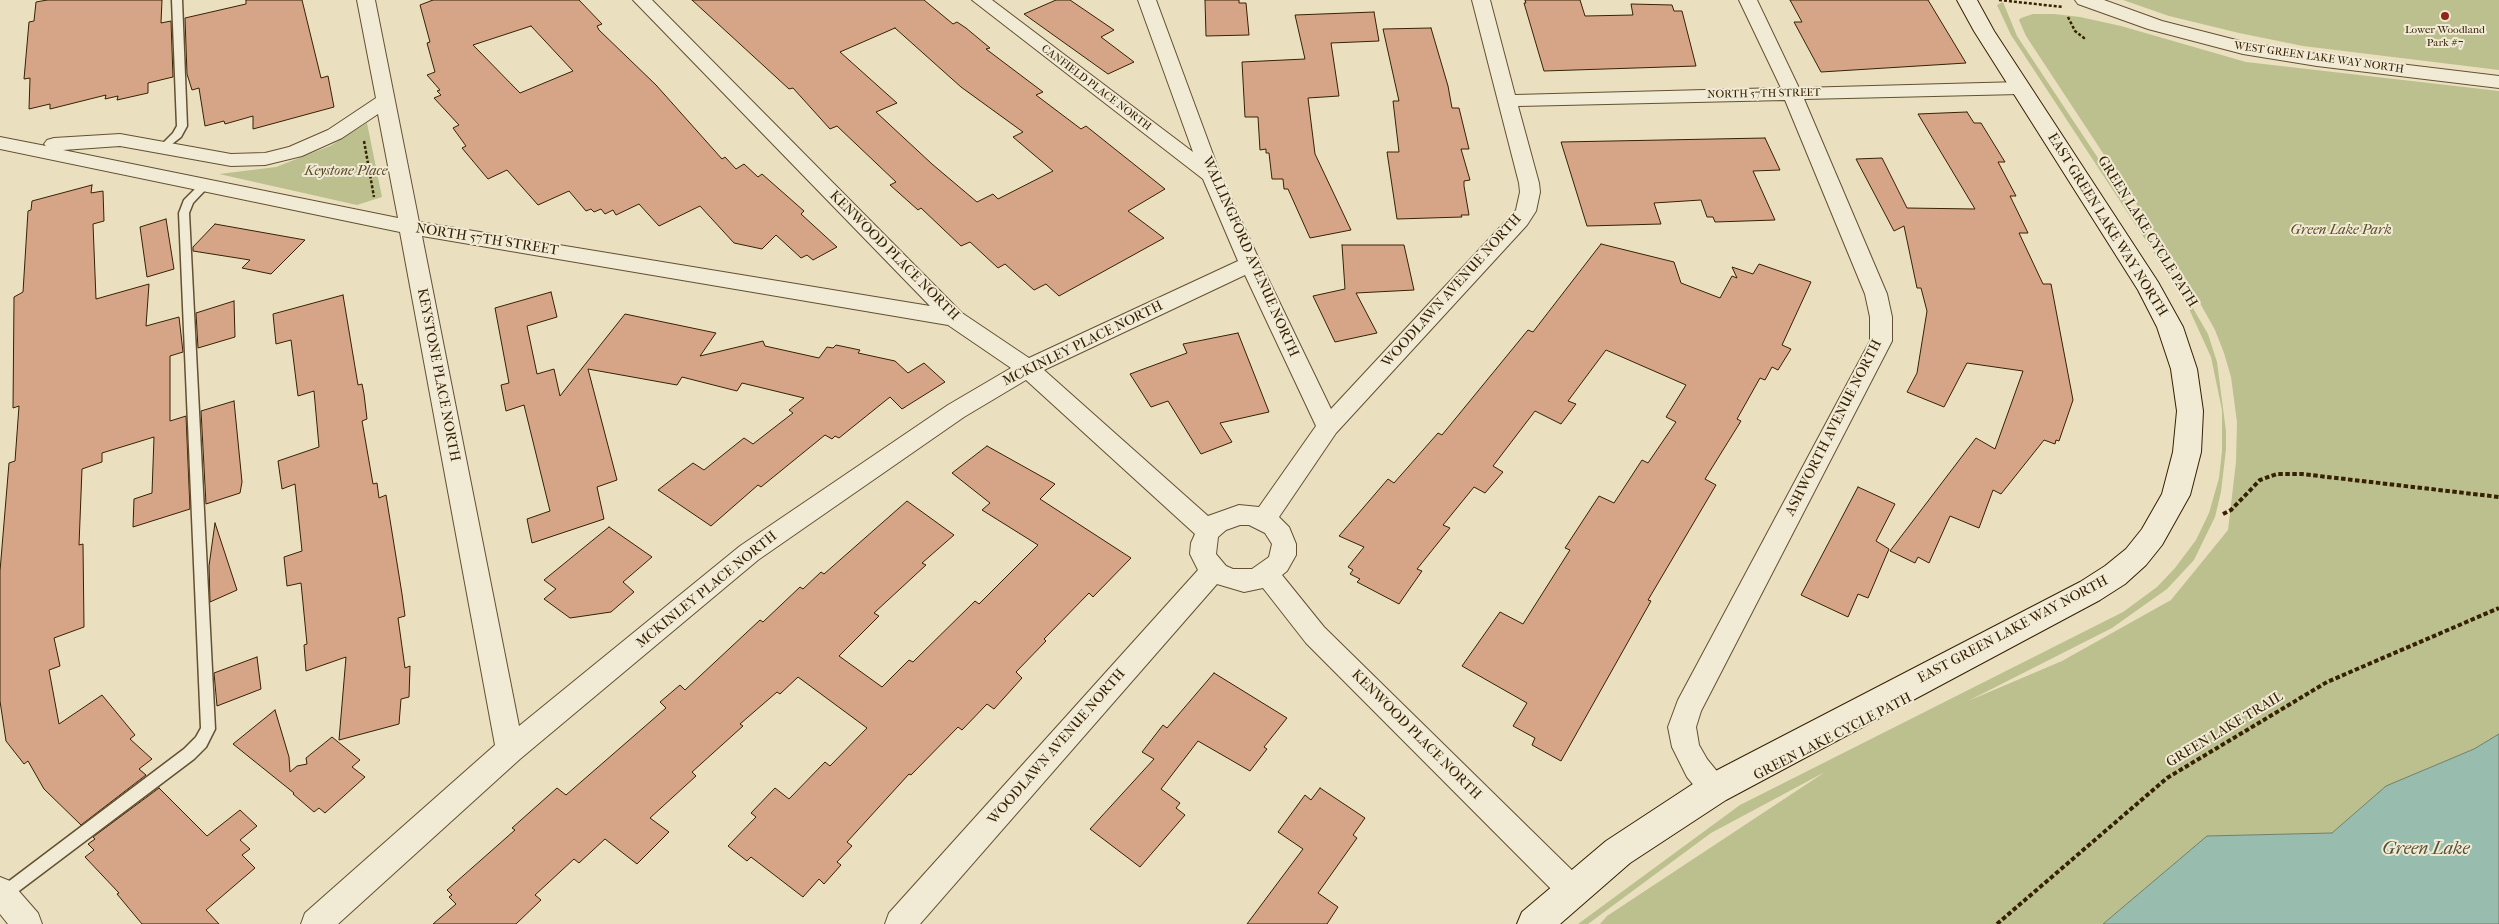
<!DOCTYPE html>
<html>
<head>
<meta charset="utf-8">
<style>
  body { margin:0 }
  canvas { display:block; background:#eadfbf }
</style>
</head>
<body>
<canvas width="2499" height="924"></canvas>
<script>
const ctx = document.querySelector('canvas').getContext('2d');
ctx.lineJoin = 'round';
function fill(path, color) { ctx.fillStyle = color; ctx.fill(path, 'evenodd'); }
const shape = rows => new Path2D(rows.map(r => 'M' + r).join(''));
function stroke(path, color, width, dash) { ctx.strokeStyle = color; ctx.lineWidth = width; ctx.lineCap = dash ? 'butt' : 'round'; ctx.setLineDash(dash || []); ctx.stroke(path); }
function drawText(font, color, halo, rows, align = 'center') {
  ctx.font = font + ' "IM FELL French Canon",serif'; ctx.lineWidth = 4; ctx.setLineDash([]); ctx.textBaseline = 'middle'; ctx.strokeStyle = halo; ctx.fillStyle = color; for (const [text, x, y, turn = 0] of rows) {
    ctx.save(); ctx.translate(x, y); ctx.rotate((+turn || 0) * Math.PI / 180); ctx.textAlign = isNaN(turn) ? turn : align; if (halo) ctx.strokeText(text, 0, 0); ctx.fillText(text, 0, 0); ctx.restore();
  }
}
const green = shape([
  [2123,0,2499,0,2499,70,2303,46,2239,33,2169,16],
  [2003,2,2017,36,2161,253,2208,334,2217,362,2226,431,2226,449,2221,492,2215,517,2194,560,2167,589,2112,628,1968,701,2062,661,2171,600,2228,530,2236,462,2237,422,2231,377,2224,353,2215,330,2191,287,2026,36,2019,20,2021,18,2033,14,2054,14,2080,17,2121,26,2246,62,2499,91,2499,734,2474,749,2386,786,2332,833,2207,836,2103,924,1600,924,1607,916,1825,772,1711,833,1588,924,1578,924,1740,805,2123,612,2157,587,2175,568,2196,540,2209,513,2219,478,2222,451,2222,410,2211,357,2185,300,2011,35,1997,5],
  [367,123,382,197,357,205,219,174,276,167,330,146]
]);
const water = shape([
  [2499,734,2499,924,2103,924,2207,836,2332,833,2386,786,2474,749,2499,734]
]);
const building = shape([
  [47,0,162,0,161,23,171,21,173,77,148,83,148,93,117,100,118,96,105,99,106,95,50,109,50,104,29,109,30,78,24,79,29,22,34,21,36,2,47,0],
  [246,0,302,0,321,78,328,76,334,107,253,129,253,116,225,124,224,121,205,126,199,88,192,90,187,74,185,18,246,4,246,0],
  [433,0,579,0,602,24,597,26,599,30,656,85,722,159,725,157,736,169,744,164,758,177,762,174,804,211,801,214,837,247,813,260,807,255,801,258,776,235,762,249,734,243,700,206,659,226,639,204,616,215,613,210,605,214,601,209,594,212,591,209,586,211,569,191,538,205,507,170,488,179,462,148,466,146,453,128,459,125,434,98,441,95,437,91,440,90,427,75,435,72,427,43,430,42,420,5,433,0],
  [531,26,573,71,520,93,473,45,531,26],
  [692,0,924,0,953,24,957,22,966,28,990,48,986,49,1043,92,1036,95,1081,129,1086,126,1165,189,1128,211,1164,238,1059,296,1046,284,1034,290,1005,264,998,268,970,242,961,246,921,208,918,210,890,185,896,182,837,126,830,129,793,88,789,89,692,0],
  [895,28,961,87,1023,132,1013,137,1053,171,998,199,993,194,977,202,932,164,876,112,897,103,840,52,895,28],
  [1056,0,1070,0,1114,30,1101,37,1134,62,1108,74,1024,14,1056,0],
  [1205,0,1239,0,1239,3,1246,3,1249,35,1206,36,1205,0],
  [1525,0,1580,0,1585,16,1633,15,1631,4,1672,5,1674,11,1682,11,1696,66,1544,71,1524,3,1526,3,1525,0],
  [1790,0,1928,0,1966,63,1821,72,1794,22,1802,22,1790,0],
  [1374,12,1379,41,1331,43,1339,96,1308,98,1315,154,1351,230,1310,238,1288,189,1284,189,1283,179,1272,179,1269,153,1266,153,1266,149,1260,150,1258,117,1245,117,1242,62,1305,59,1295,15,1374,12],
  [1431,28,1448,86,1452,108,1459,108,1469,149,1461,149,1470,180,1464,181,1464,186,1469,215,1461,215,1462,217,1397,219,1387,152,1399,152,1393,101,1399,101,1383,29,1431,28],
  [1967,112,1974,123,1981,123,2005,162,1998,162,2016,196,2010,196,2028,233,2019,233,2043,284,2051,284,2073,400,2059,441,2056,440,2055,444,2044,440,2001,494,1993,490,1979,528,1950,516,1929,563,1918,557,1915,563,1890,551,1976,438,1995,449,2023,371,1967,363,1944,407,1907,392,1917,373,1927,311,1921,288,1917,288,1904,226,1894,231,1856,159,1882,158,1907,208,1975,209,1918,114,1967,112],
  [1765,138,1780,170,1753,171,1775,220,1715,222,1713,217,1707,217,1701,200,1654,203,1661,224,1587,226,1561,142,1765,138],
  [92,185,91,193,103,191,104,221,93,224,96,299,149,284,146,326,179,317,183,352,170,356,170,421,186,416,190,509,133,527,134,499,152,493,154,437,102,453,102,462,82,469,79,545,83,544,84,627,54,638,60,666,49,670,59,724,102,695,135,735,130,739,152,759,139,769,146,775,81,825,44,789,28,761,24,764,6,741,0,701,0,571,9,463,15,461,19,406,13,408,14,297,23,292,28,211,31,210,32,201,92,185],
  [166,219,174,269,147,277,140,227,166,219],
  [215,224,305,240,271,274,242,268,250,260,193,251,193,247,215,224],
  [1601,244,1674,262,1681,283,1720,298,1732,276,1737,278,1732,267,1753,274,1759,264,1811,282,1782,345,1791,349,1778,370,1772,367,1765,380,1760,378,1737,419,1741,421,1705,479,1716,485,1648,600,1651,601,1561,761,1532,745,1535,738,1513,726,1527,703,1462,666,1500,612,1523,624,1570,550,1565,548,1599,496,1614,503,1642,460,1648,463,1676,422,1666,417,1686,385,1606,350,1568,401,1576,404,1561,424,1535,411,1493,466,1503,472,1485,493,1474,487,1443,525,1450,528,1417,569,1422,571,1399,604,1357,582,1360,579,1350,574,1353,570,1348,567,1364,547,1339,536,1388,479,1394,483,1438,433,1442,435,1528,330,1533,332,1601,244],
  [1342,245,1404,245,1414,290,1356,293,1377,333,1335,342,1313,296,1345,289,1342,245],
  [551,292,557,317,527,326,537,374,554,369,560,396,625,314,716,333,700,356,763,341,765,346,819,358,827,347,833,348,836,345,860,350,858,353,895,361,908,373,924,363,945,382,902,409,890,397,839,438,835,436,832,439,825,435,761,487,758,485,711,526,658,490,693,463,704,470,744,438,753,444,793,413,789,410,804,398,742,383,737,391,682,377,677,385,588,369,617,480,597,487,604,519,532,543,527,519,550,511,524,405,506,411,501,385,509,383,495,308,551,292],
  [343,295,358,385,362,384,364,394,367,419,362,421,373,484,377,483,379,498,386,495,402,594,405,616,398,618,405,668,410,666,409,697,401,699,399,724,339,740,346,657,306,671,304,645,307,644,301,583,287,586,284,557,302,551,295,484,282,489,278,461,319,447,314,391,298,396,291,340,276,344,273,314,343,295],
  [234,301,235,337,198,348,196,313,234,301],
  [1238,333,1269,412,1220,423,1232,442,1201,454,1168,401,1151,407,1130,374,1187,353,1183,344,1238,333],
  [234,401,242,482,240,493,206,504,201,411,234,401],
  [987,446,1055,484,1040,499,1131,558,1093,597,1089,593,1044,639,1046,641,1016,672,1022,678,994,709,987,704,962,730,958,727,911,775,909,774,847,842,852,846,837,862,841,865,824,884,819,879,803,897,751,857,747,861,728,846,756,817,751,813,775,788,789,799,825,762,830,766,867,728,798,677,780,694,777,692,740,724,743,726,692,772,696,776,650,818,669,832,637,864,605,839,579,863,574,859,535,895,541,900,516,924,433,924,456,904,449,897,452,895,447,890,515,830,512,828,557,788,566,795,666,708,660,702,680,685,685,690,760,620,763,622,800,587,803,589,821,572,824,574,907,501,954,535,922,563,926,565,874,613,879,616,839,656,882,687,909,660,913,662,975,601,979,604,1038,545,982,510,990,503,952,473,987,446],
  [1858,487,1895,504,1876,541,1889,549,1868,598,1858,594,1848,617,1801,595,1858,487],
  [215,523,237,590,210,602,209,566,215,523],
  [609,527,652,557,623,582,634,592,611,612,570,618,544,599,556,589,544,580,609,527],
  [257,657,261,689,217,706,214,673,257,657],
  [1214,673,1287,718,1264,747,1267,749,1250,771,1198,741,1161,789,1180,803,1176,808,1185,815,1140,867,1090,829,1154,759,1142,752,1163,725,1167,728,1214,673],
  [275,710,289,757,290,772,297,766,307,764,306,758,332,737,360,760,352,767,365,777,325,813,319,808,314,812,293,794,294,793,233,744,275,710],
  [159,788,207,836,240,810,257,826,240,840,250,849,242,855,255,868,206,910,219,924,142,924,117,894,119,893,85,857,94,850,88,844,95,839,93,837,159,788],
  [1320,788,1365,818,1353,835,1357,838,1318,893,1338,907,1327,924,1247,924,1303,849,1278,832,1305,795,1311,800,1320,788]
]);
const pathFar1 = shape([
  [1999,0,2063,7],
  [2068,17,2075,31,2084,38,2082,39],
  [364,141,374,197]
]);
const path = shape([
  [2223,514,2231,510,2260,480,2277,474,2302,474,2499,497],
  [1997,924,2167,778,2327,682,2499,608]
]);
const service = shape([
  [172,0,182,0,187,126,181,137,163,151,158,148,173,133,177,126,172,0],
  [206,181,211,184,193,203,189,213,215,729,206,747,194,759,3,903,0,901,0,888,184,749,196,737,201,728,179,213,184,200,202,182,206,181]
]);
const minor = shape([
  [357,0,375,0,419,222,930,306,633,0,652,0,962,313,1029,358,1238,261,1203,179,972,0,992,0,1193,152,1138,0,1156,0,1221,176,1261,264,1331,409,1516,210,1520,192,1519,183,1472,0,1490,0,1515,95,1781,88,1739,0,1757,0,1799,88,2020,82,2027,84,2029,88,2027,92,2020,94,1804,99,1887,294,1892,317,1892,341,1701,711,1696,727,1699,745,1707,759,1724,780,1728,789,1724,798,1714,802,1704,798,1687,777,1672,747,1668,727,1678,700,1870,341,1870,317,1865,294,1785,100,1518,106,1539,183,1540,192,1536,211,1527,225,1336,433,1279,517,1289,527,1296,544,1296,555,1287,571,1282,575,1324,627,1582,880,1587,890,1582,900,1572,904,1562,900,1306,643,1263,588,1244,592,1217,584,920,924,885,924,889,913,1198,570,1190,554,1191,543,1195,534,1026,380,964,417,758,560,520,759,338,924,301,924,305,913,495,745,400,232,0,149,0,137,46,146,44,144,47,140,54,138,120,134,231,154,265,153,289,147,328,130,376,98,357,0],
  [378,114,398,218,63,150,120,146,231,166,265,165,302,156,342,138,378,114],
  [422,236,948,325,1011,368,948,405,740,546,519,726,422,236],
  [1245,275,1316,426,1259,507,1239,505,1208,516,1044,370,1245,275],
  [1240,525,1249,525,1265,533,1272,544,1269,557,1252,569,1233,569,1226,566,1216,554,1218,537,1226,530,1240,525],
  [0,877,10,881,38,913,42,924,8,924,0,914,0,877]
]);
const tertiary = shape([
  [2075,0,2104,0,2162,21,2244,42,2317,54,2499,76,2499,88,2317,66,2243,54,2148,29,2078,4,2075,0]
]);
const secondary = shape([
  [1957,0,1977,0,1994,31,2158,282,2183,327,2197,369,2203,411,2201,452,2190,495,2162,545,2146,565,2125,584,2100,600,1726,800,1630,863,1560,924,1517,924,1522,912,1606,841,1702,778,2080,582,2105,566,2126,549,2142,529,2162,494,2173,452,2177,411,2171,369,2157,327,2138,290,1974,31,1957,0]
]);
const markers = [
  [2445,16,5,"#8f2418"]
];
const farPoinames = [
  ["Lower Woodland",2445,30],
  ["Park #7",2445,43]
];
const farStreetnames = [
  ["WEST GREEN LAKE WAY NORTH",2319,58,8],
  ["CANFIELD PLACE NORTH",1096,88,37],
  ["NORTH 57TH STREET",1764,94,-1]
];
const parkNames = [
  ["Keystone Place",346,172],
  ["Green Lake Park",2341,231]
];
const streetNames = [
  ["EAST GREEN LAKE WAY NORTH",2107,225,58],
  ["GREEN LAKE CYCLE PATH",2147,232,58],
  ["NORTH 57TH STREET",487,240,9],
  ["KENWOOD PLACE NORTH",894,256,45],
  ["WALLINGFORD AVENUE NORTH",1250,257,66],
  ["WOODLAWN AVENUE NORTH",1452,291,-48],
  ["MCKINLEY PLACE NORTH",1083,344,-26],
  ["KEYSTONE PLACE NORTH",438,375,79],
  ["ASHWORTH AVENUE NORTH",1834,428,-63],
  ["MCKINLEY PLACE NORTH",707,590,-39],
  ["EAST GREEN LAKE WAY NORTH",2013,630,-28],
  ["GREEN LAKE TRAIL",2225,730,-31],
  ["KENWOOD PLACE NORTH",1416,735,45],
  ["GREEN LAKE CYCLE PATH",1833,737,-27],
  ["WOODLAWN AVENUE NORTH",1057,747,-49]
];
const nearWaternames = [
  ["Green Lake",2426,850]
];
fill(green, '#bcc08e');
fill(water, '#98bdae');
stroke(water, '#717f69', 1);
fill(building, '#d6a588');
stroke(building, '#362202', 1);
stroke(service, '#635131', 3);
stroke(minor, '#635131', 2);
stroke(tertiary, '#635131', 2);
stroke(secondary, '#362202', 2);
stroke(pathFar1, '#362202', 2.5, [3, 2]);
stroke(path, '#362202', 4, [4.5, 2.5]);
fill(service, '#f1ead5');
fill(minor, '#f1ead5');
fill(tertiary, '#f1ead5');
fill(secondary, '#f1ead5');
for (const [x, y, r, color] of markers) { const dot = new Path2D(); dot.arc(x, y, r, 0, 2 * Math.PI); ctx.fillStyle = color; ctx.fill(dot); stroke(dot, '#f1ead5', 2); }
drawText('11px', '#362202', '#f1ead5', farPoinames);
drawText('11px', '#362202', '#f1ead5', farStreetnames);
drawText('italic 14px', '#584a25', '#f1ead5', parkNames);
drawText('14px', '#362202', '#f1ead5', streetNames);
drawText('italic 18px', '#535036', '#f1ead5', nearWaternames);
</script>
</body>
</html>
